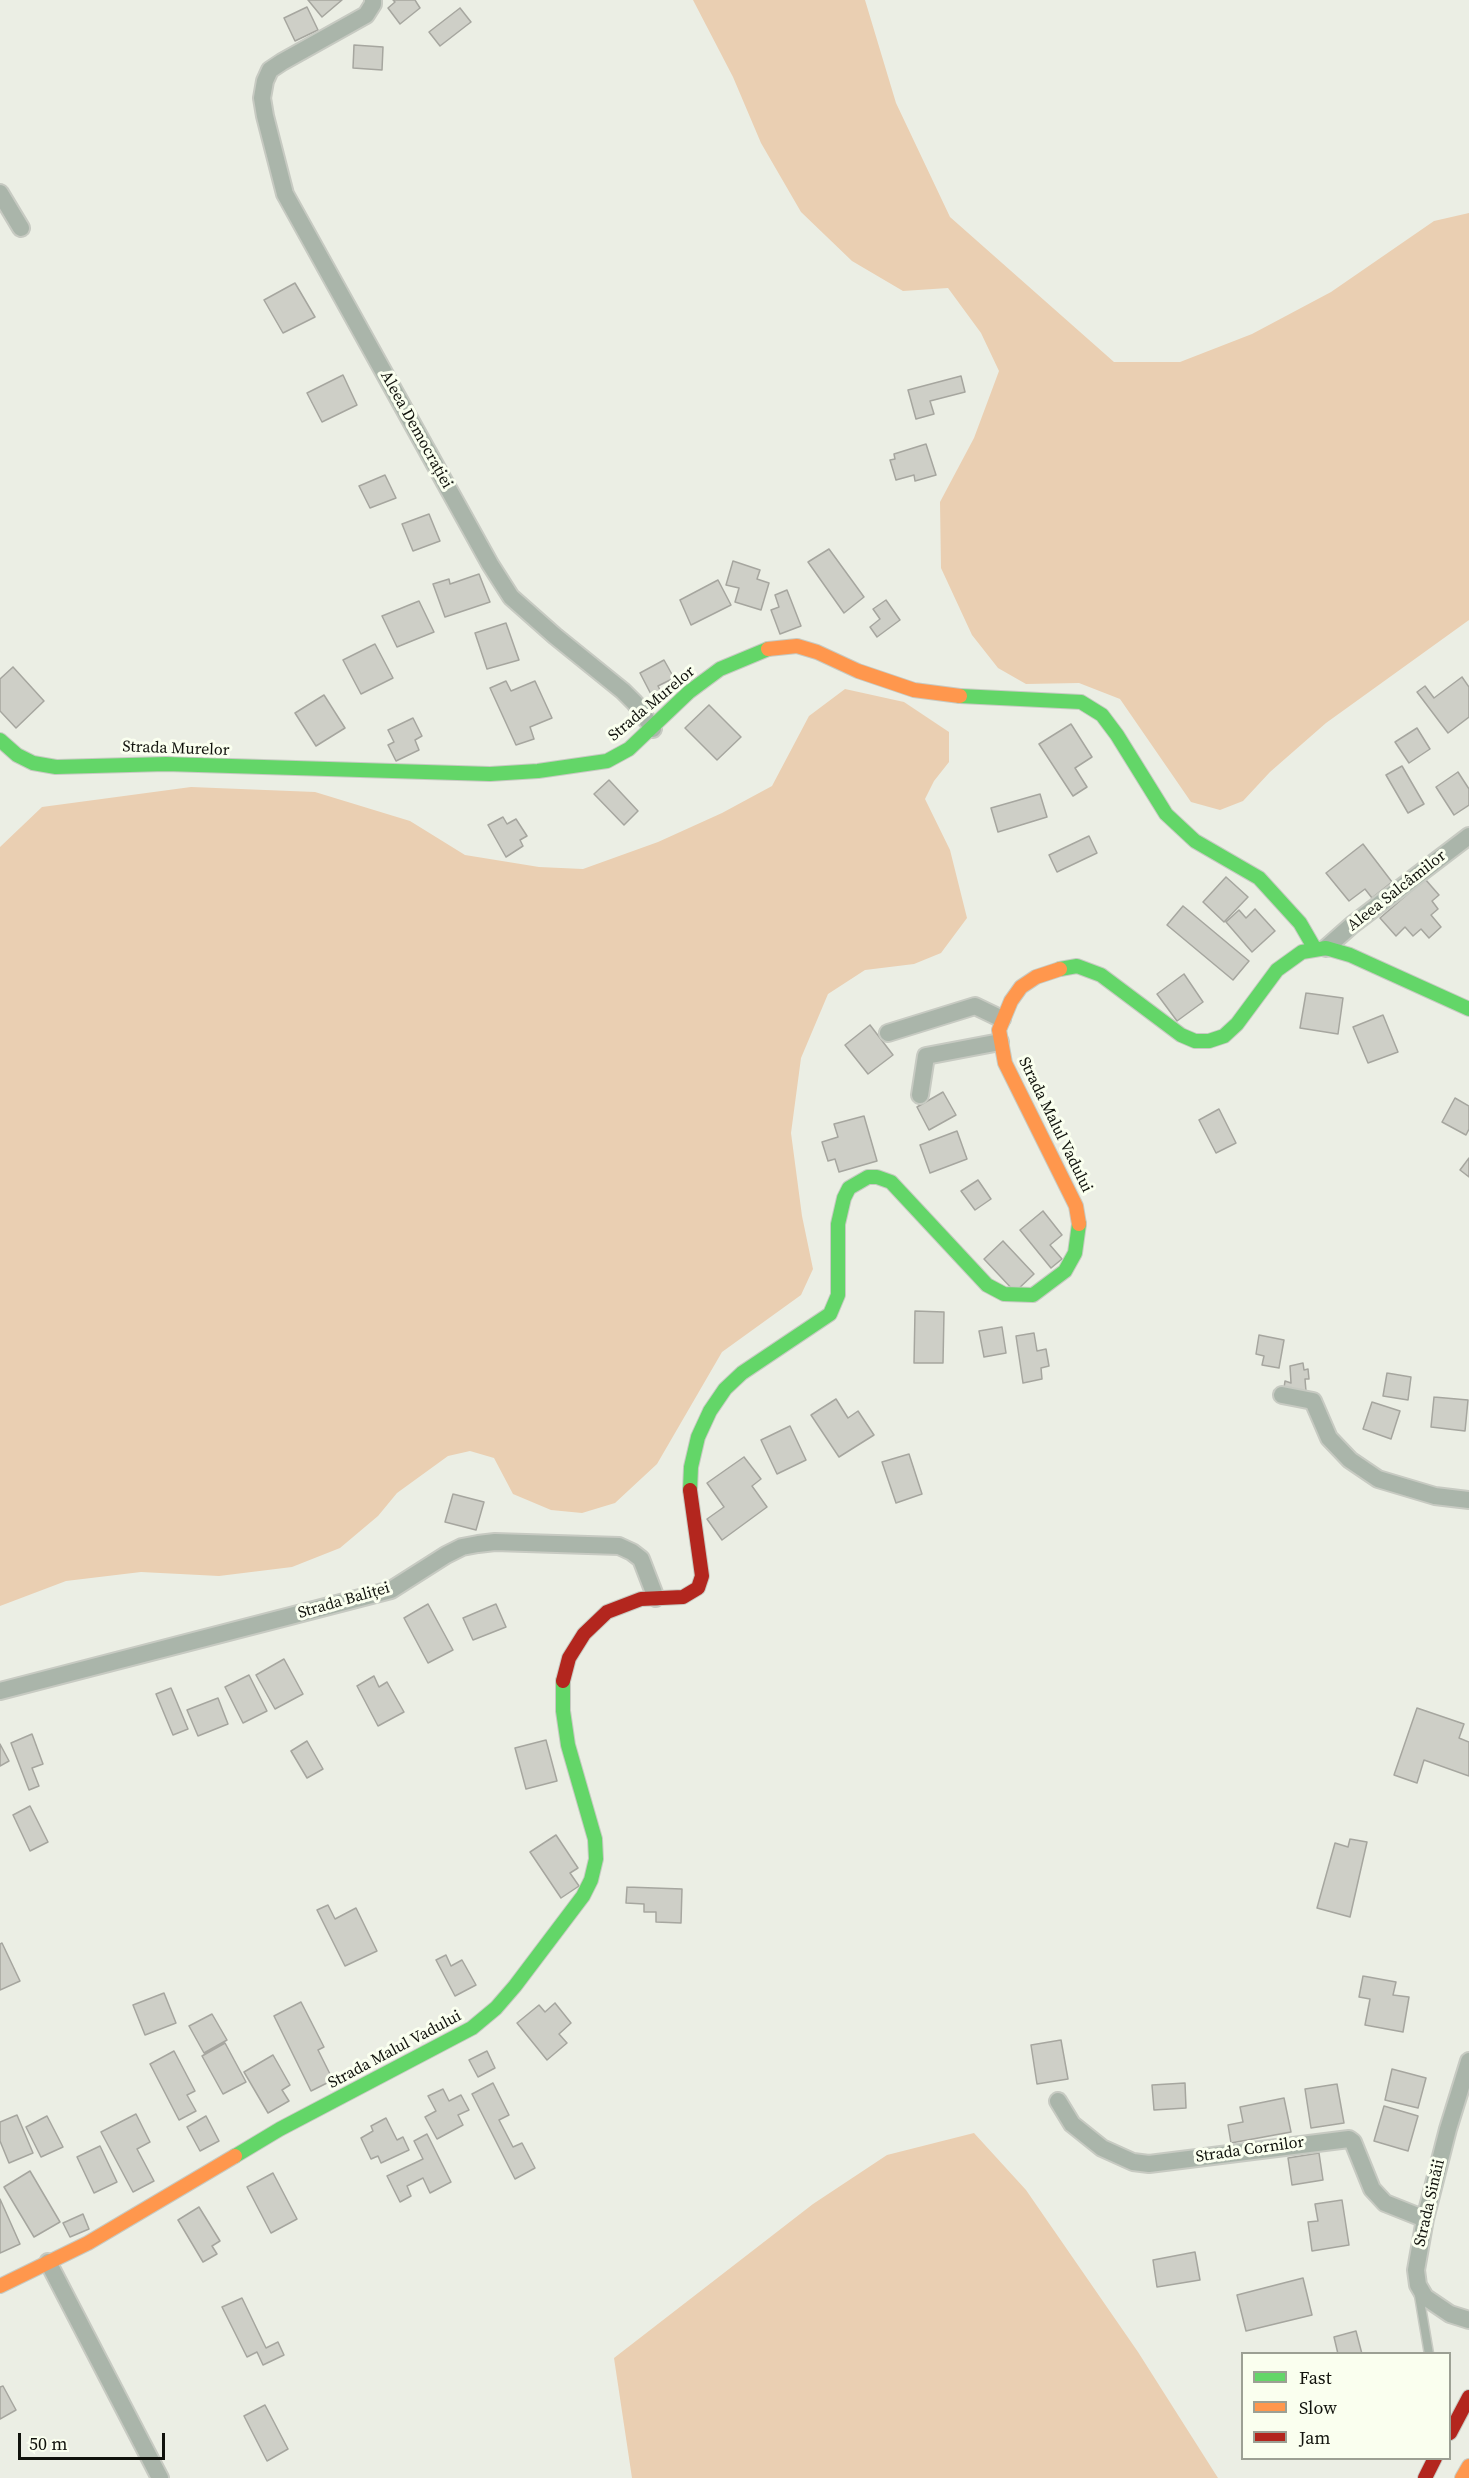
<!DOCTYPE html>
<html>
<head>
<meta charset="utf-8">
<style>
  body { margin:0 }
  #map { position:relative; width:1469px; height:2478px; overflow:hidden; background:#ebeee4; font-family:"Source Serif 4",serif }
  canvas { display:block }
  .legend { position:absolute; left:1241px; top:2352px; width:210px; height:108px; box-sizing:border-box; background:#faffef; border:2px solid #9ca094; margin:0; padding:8px 10px; list-style:none; font-size:18px; color:#10120c }
  .legend li { display:flex; align-items:center; gap:12px; height:30px }
  .legend b { width:30px; border:2px solid #9ca094 }
  .scale { position:absolute; left:18px; top:2433px; width:147px; height:27px; box-sizing:border-box; border:3px solid #10120c; border-top:0; padding-left:8px; font-size:18px; line-height:21px; white-space:nowrap; color:#10120c; -webkit-text-stroke:4px #faffef; paint-order:stroke }
</style>
</head>
<body>
<div id="map">
<canvas width="1469" height="2478"></canvas>
<ul class="legend">
<li><b style="height:8px;background:#63d668"></b>Fast</li>
<li><b style="height:8px;background:#ff974d"></b>Slow</li>
<li><b style="height:8px;background:#b3261e"></b>Jam</li>
</ul>
<div class="scale">50 m</div>
</div>
<script>
const ctx = document.querySelector('canvas').getContext('2d');
ctx.lineJoin = 'round';
function fill(path, color) { ctx.fillStyle = color; ctx.fill(path, 'evenodd'); }
const shape = rows => new Path2D(rows.map(r => 'M' + r).join(''));
function stroke(path, color, width, dash) { ctx.strokeStyle = color; ctx.lineWidth = width; ctx.lineCap = dash ? 'butt' : 'round'; ctx.setLineDash(dash || []); ctx.stroke(path); }
function drawText(font, color, halo, rows, align = 'center') {
  ctx.font = font + ' "Source Serif 4",serif'; ctx.lineWidth = 6; ctx.setLineDash([]); ctx.textBaseline = 'middle'; ctx.strokeStyle = halo; ctx.fillStyle = color; for (const [text, x, y, turn = 0] of rows) {
    ctx.save(); ctx.translate(x, y); ctx.rotate((+turn || 0) * Math.PI / 180); ctx.textAlign = isNaN(turn) ? turn : align; if (halo) ctx.strokeText(text, 0, 0); ctx.fillText(text, 0, 0); ctx.restore();
  }
}
const forest = shape([
  [693,0,865,0,896,103,950,217,1114,362,1180,362,1252,334,1331,292,1434,221,1469,213,1469,620,1326,723,1270,772,1243,801,1220,810,1191,802,1120,699,1079,683,1026,684,998,668,972,635,941,568,940,502,974,438,999,371,981,333,948,288,903,291,852,261,801,212,761,143,733,77],
  [845,689,904,702,949,732,949,762,934,781,925,799,950,850,967,918,941,953,914,964,865,970,828,994,801,1058,791,1133,802,1216,813,1269,801,1295,722,1352,657,1464,615,1503,582,1513,551,1510,513,1494,494,1458,470,1451,448,1456,397,1493,378,1516,340,1548,292,1567,219,1576,141,1572,66,1581,0,1606,0,847,42,807,191,787,315,792,410,821,465,855,539,867,583,869,658,842,722,813,772,786,809,716],
  [974,2133,1026,2190,1138,2352,1218,2478,632,2478,614,2358,813,2204,887,2155]
]);
const building = shape([
  [308,0,342,0,322,17,308,0],
  [393,0,415,0,420,8,400,24,388,8,395,2,393,0],
  [307,7,318,30,295,41,284,18,307,7],
  [460,8,471,22,440,46,429,32,460,8],
  [354,45,383,47,382,70,353,68,354,45],
  [295,283,315,317,283,333,264,300,295,283],
  [343,375,357,405,322,422,307,393,343,375],
  [961,376,965,392,930,401,934,414,916,419,908,390,961,376],
  [926,444,936,475,915,481,914,475,896,480,890,460,895,459,894,454,926,444],
  [385,475,396,498,370,508,359,486,385,475],
  [429,514,440,541,413,551,402,524,429,514],
  [829,549,864,597,844,613,808,562,829,549],
  [733,561,760,570,757,579,769,583,761,610,735,602,739,588,726,585,733,561],
  [479,574,490,602,445,617,433,584,449,579,450,584,479,574],
  [718,580,731,605,691,625,680,600,718,580],
  [787,590,801,626,780,634,771,610,779,607,775,595,787,590],
  [886,600,900,620,877,637,870,627,880,619,873,609,886,600],
  [419,601,434,632,397,647,382,616,419,601],
  [506,623,519,660,487,669,475,633,506,623],
  [375,644,393,678,361,694,343,660,375,644],
  [664,660,674,678,658,686,664,698,655,702,640,673,664,660],
  [13,667,44,701,16,728,0,711,0,679,13,667],
  [1462,677,1469,687,1469,717,1448,733,1417,692,1425,686,1434,698,1462,677],
  [506,681,511,691,535,681,552,718,530,727,534,739,516,745,490,688,506,681],
  [324,695,345,728,316,746,295,713,324,695],
  [709,705,741,737,717,760,685,728,709,705],
  [413,718,422,736,415,740,419,750,396,761,388,745,394,742,388,730,413,718],
  [1071,724,1092,757,1075,768,1087,787,1073,796,1039,744,1071,724],
  [1417,728,1430,749,1409,763,1395,742,1417,728],
  [1402,766,1424,804,1408,813,1386,775,1402,766],
  [1458,772,1469,789,1469,805,1454,815,1436,787,1458,772],
  [609,780,638,811,624,825,594,794,609,780],
  [1040,794,1047,817,998,832,991,808,1040,794],
  [503,817,507,824,516,819,527,836,520,840,523,846,506,857,488,825,503,817],
  [1089,836,1097,853,1057,872,1049,855,1089,836],
  [1363,844,1392,882,1372,898,1365,889,1349,901,1326,873,1363,844],
  [1226,877,1248,897,1224,922,1203,902,1226,877],
  [1425,879,1439,895,1432,901,1438,909,1431,915,1441,927,1429,938,1421,929,1413,936,1405,927,1396,936,1380,918,1425,879],
  [1183,906,1249,961,1233,980,1167,925,1183,906],
  [1255,909,1275,931,1252,952,1226,922,1239,910,1246,918,1255,909],
  [1184,974,1203,1002,1177,1021,1157,994,1184,974],
  [1306,993,1343,998,1338,1034,1300,1028,1306,993],
  [1383,1015,1398,1052,1368,1063,1353,1027,1383,1015],
  [870,1025,893,1055,868,1074,845,1045,870,1025],
  [943,1092,956,1115,929,1130,917,1107,943,1092],
  [1455,1098,1469,1106,1469,1129,1466,1135,1442,1122,1455,1098],
  [1219,1109,1236,1143,1216,1153,1199,1120,1219,1109],
  [864,1116,877,1161,839,1172,835,1159,828,1161,822,1142,838,1137,834,1124,864,1116],
  [957,1131,967,1159,930,1173,920,1145,957,1131],
  [1469,1158,1469,1177,1460,1170,1469,1158],
  [978,1180,991,1199,975,1210,961,1191,978,1180],
  [1043,1211,1062,1235,1050,1245,1062,1259,1051,1268,1020,1230,1043,1211],
  [1003,1241,1034,1274,1015,1292,984,1259,1003,1241],
  [915,1311,944,1312,943,1363,914,1363,915,1311],
  [1002,1327,1006,1353,984,1357,979,1331,1002,1327],
  [1034,1333,1037,1351,1046,1349,1049,1366,1041,1368,1042,1379,1023,1383,1016,1336,1034,1333],
  [1259,1335,1284,1340,1279,1368,1262,1365,1264,1356,1256,1354,1259,1335],
  [1303,1363,1304,1370,1308,1369,1309,1379,1305,1379,1306,1391,1295,1392,1284,1388,1285,1381,1291,1383,1290,1366,1303,1363],
  [1387,1373,1411,1377,1408,1400,1383,1396,1387,1373],
  [1434,1397,1468,1400,1465,1431,1431,1427,1434,1397],
  [836,1399,848,1418,858,1411,874,1435,839,1457,811,1415,836,1399],
  [1372,1402,1400,1411,1391,1439,1363,1429,1372,1402],
  [790,1426,806,1460,777,1474,761,1440,790,1426],
  [909,1454,922,1494,896,1503,882,1462,909,1454],
  [744,1457,761,1479,752,1486,767,1507,722,1540,707,1519,724,1507,707,1483,744,1457],
  [453,1494,484,1502,476,1530,445,1522,453,1494],
  [428,1604,453,1650,428,1663,404,1618,428,1604],
  [496,1604,506,1627,473,1640,463,1618,496,1604],
  [284,1659,303,1694,275,1709,256,1675,284,1659],
  [249,1675,267,1711,243,1723,225,1687,249,1675],
  [374,1676,379,1687,387,1682,404,1712,378,1726,357,1686,374,1676],
  [171,1688,188,1729,173,1735,156,1694,171,1688],
  [218,1698,228,1724,198,1736,187,1710,218,1698],
  [1417,1708,1464,1724,1459,1738,1469,1742,1469,1776,1424,1760,1417,1783,1394,1775,1417,1708],
  [32,1734,43,1764,32,1768,39,1786,29,1790,11,1743,32,1734],
  [546,1740,557,1781,526,1789,515,1748,546,1740],
  [307,1741,323,1769,307,1778,291,1751,307,1741],
  [0,1744,9,1761,0,1766,0,1744],
  [30,1806,48,1842,30,1851,13,1815,30,1806],
  [556,1835,578,1868,570,1873,579,1886,561,1898,530,1852,556,1835],
  [1350,1839,1367,1842,1350,1917,1317,1908,1335,1843,1348,1847,1350,1839],
  [627,1887,682,1889,681,1923,656,1922,656,1912,644,1912,644,1904,626,1903,627,1887],
  [328,1905,335,1919,356,1908,377,1951,345,1966,317,1910,328,1905],
  [2,1943,20,1981,0,1990,0,1944,2,1943],
  [446,1955,451,1966,462,1960,476,1985,455,1996,436,1960,446,1955],
  [1363,1976,1396,1982,1393,1995,1409,1997,1403,2032,1365,2025,1370,1999,1359,1997,1363,1976],
  [164,1993,176,2023,145,2035,133,2005,164,1993],
  [301,2002,324,2047,318,2050,333,2080,311,2091,274,2016,301,2002],
  [555,2003,571,2023,559,2034,567,2043,547,2060,517,2023,539,2005,545,2012,555,2003],
  [212,2014,227,2040,204,2053,189,2026,212,2014],
  [1061,2040,1068,2079,1037,2084,1031,2045,1061,2040],
  [225,2043,246,2082,223,2094,202,2056,225,2043],
  [174,2051,195,2091,187,2095,196,2111,179,2120,150,2064,174,2051],
  [487,2051,495,2068,478,2077,469,2060,487,2051],
  [273,2055,290,2085,282,2090,289,2101,268,2113,244,2072,273,2055],
  [1392,2069,1426,2078,1418,2108,1385,2100,1392,2069],
  [493,2083,509,2115,499,2120,513,2147,522,2143,535,2168,515,2179,472,2094,493,2083],
  [1185,2083,1186,2108,1154,2110,1152,2085,1185,2083],
  [1337,2084,1344,2123,1311,2128,1305,2089,1337,2084],
  [443,2089,449,2101,461,2095,469,2110,458,2115,463,2125,437,2139,425,2117,436,2111,428,2096,443,2089],
  [1284,2098,1291,2132,1231,2143,1228,2125,1243,2122,1240,2107,1284,2098],
  [1384,2106,1418,2116,1408,2151,1374,2141,1384,2106],
  [136,2114,150,2142,137,2149,154,2181,133,2192,101,2132,136,2114],
  [17,2115,33,2153,9,2163,0,2141,0,2122,17,2115],
  [47,2116,63,2147,41,2157,26,2127,47,2116],
  [206,2116,219,2141,200,2151,187,2127,206,2116],
  [386,2118,397,2140,403,2137,409,2150,381,2163,378,2156,371,2159,361,2138,373,2131,371,2126,386,2118],
  [427,2134,451,2182,430,2193,423,2178,407,2186,411,2196,400,2202,387,2176,423,2159,414,2141,427,2134],
  [100,2146,117,2182,94,2193,77,2157,100,2146],
  [1319,2153,1323,2180,1292,2185,1288,2158,1319,2153],
  [30,2171,60,2222,34,2237,4,2187,30,2171],
  [273,2173,297,2219,271,2233,247,2187,273,2173],
  [0,2199,20,2244,0,2253,0,2199],
  [1342,2200,1349,2245,1312,2251,1308,2222,1318,2221,1315,2204,1342,2200],
  [199,2207,220,2241,212,2246,217,2254,203,2262,178,2220,199,2207],
  [83,2214,89,2229,70,2237,63,2223,83,2214],
  [1195,2252,1200,2280,1157,2287,1153,2260,1195,2252],
  [1303,2278,1312,2315,1246,2331,1237,2295,1303,2278],
  [242,2298,266,2348,278,2342,284,2355,263,2365,257,2352,247,2357,222,2307,242,2298],
  [1356,2331,1362,2354,1338,2354,1334,2337,1356,2331],
  [3,2386,16,2410,0,2419,0,2387,3,2386],
  [265,2405,288,2449,267,2461,244,2416,265,2405]
]);
const lane = shape([
  [1419,2295,1429,2354]
]);
const street = shape([
  [373,0,373,4,366,15,282,62,270,70,265,81,262,98,265,116,285,194,490,564,511,597,555,636,623,691,635,703,653,729],
  [0,193,21,228],
  [1326,948,1352,925,1469,836],
  [888,1033,975,1006,1002,1019],
  [920,1095,926,1056,1000,1042],
  [1282,1395,1313,1401,1329,1438,1350,1460,1378,1479,1435,1496,1469,1500],
  [0,1691,391,1590,446,1555,462,1547,478,1544,495,1542,619,1546,632,1552,641,1559,656,1598],
  [1469,2061,1448,2129,1425,2219,1416,2270,1418,2285,1425,2297,1450,2314,1469,2320],
  [1058,2101,1072,2124,1102,2148,1133,2162,1149,2164,1349,2139,1353,2142,1372,2189,1385,2203,1425,2219],
  [48,2262,160,2478]
]);
const fast = shape([
  [960,696,1081,702,1102,715,1117,735,1166,814,1195,841,1259,878,1300,923,1315,949],
  [0,740,17,755,33,763,56,767,166,764,490,774,538,771,607,761,629,749,689,692,720,669,768,649],
  [1060,969,1077,966,1101,975,1181,1035,1195,1041,1209,1041,1224,1036,1237,1024,1277,970,1302,952,1326,948,1350,955,1469,1009],
  [690,1490,691,1467,698,1437,710,1411,725,1389,742,1373,830,1314,838,1295,838,1224,844,1198,849,1188,868,1177,877,1177,891,1182,987,1285,1004,1294,1033,1295,1065,1271,1075,1253,1079,1224],
  [235,2156,280,2129,472,2028,496,2008,515,1986,583,1896,591,1880,596,1859,595,1839,568,1745,563,1711,563,1681]
]);
const slow = shape([
  [768,649,797,646,817,652,858,671,914,690,960,696],
  [1060,969,1036,977,1021,987,1011,1001,999,1030,1005,1063,1076,1206,1079,1224],
  [0,2286,88,2243,235,2156],
  [1462,2478,1469,2466]
]);
const jam = shape([
  [563,1681,569,1658,584,1634,607,1612,641,1599,683,1597,698,1588,702,1576,690,1490],
  [1450,2433,1469,2397],
  [1425,2478,1435,2458]
]);
const streetNames = [
  ["Aleea Democrației",416,430,61],
  ["Strada Murelor",652,704,-40],
  ["Strada Murelor",176,749,2],
  ["Aleea Salcâmilor",1397,891,-38],
  ["Strada Malul Vadului",1055,1125,64],
  ["Strada Baliței",344,1601,-16],
  ["Strada Malul Vadului",395,2050,-28],
  ["Strada Cornilor",1250,2150,-8],
  ["Strada Sinăii",1430,2203,-77]
];
fill(forest, '#eacfb2');
fill(building, '#cecfc7');
stroke(building, '#a6a69f', 1.5);
stroke(lane, '#c7cac2', 11);
stroke(street, '#c7cac2', 20);
stroke(fast, '#c7cac2', 16);
stroke(slow, '#c7cac2', 16);
stroke(jam, '#c7cac2', 16);
stroke(lane, '#aab5aa', 8);
stroke(street, '#aab5aa', 16);
stroke(fast, '#63d668', 14);
stroke(slow, '#ff974d', 14);
stroke(jam, '#b3261e', 14);
drawText('16px', '#10120c', '#faffef', streetNames);
</script>
</body>
</html>
